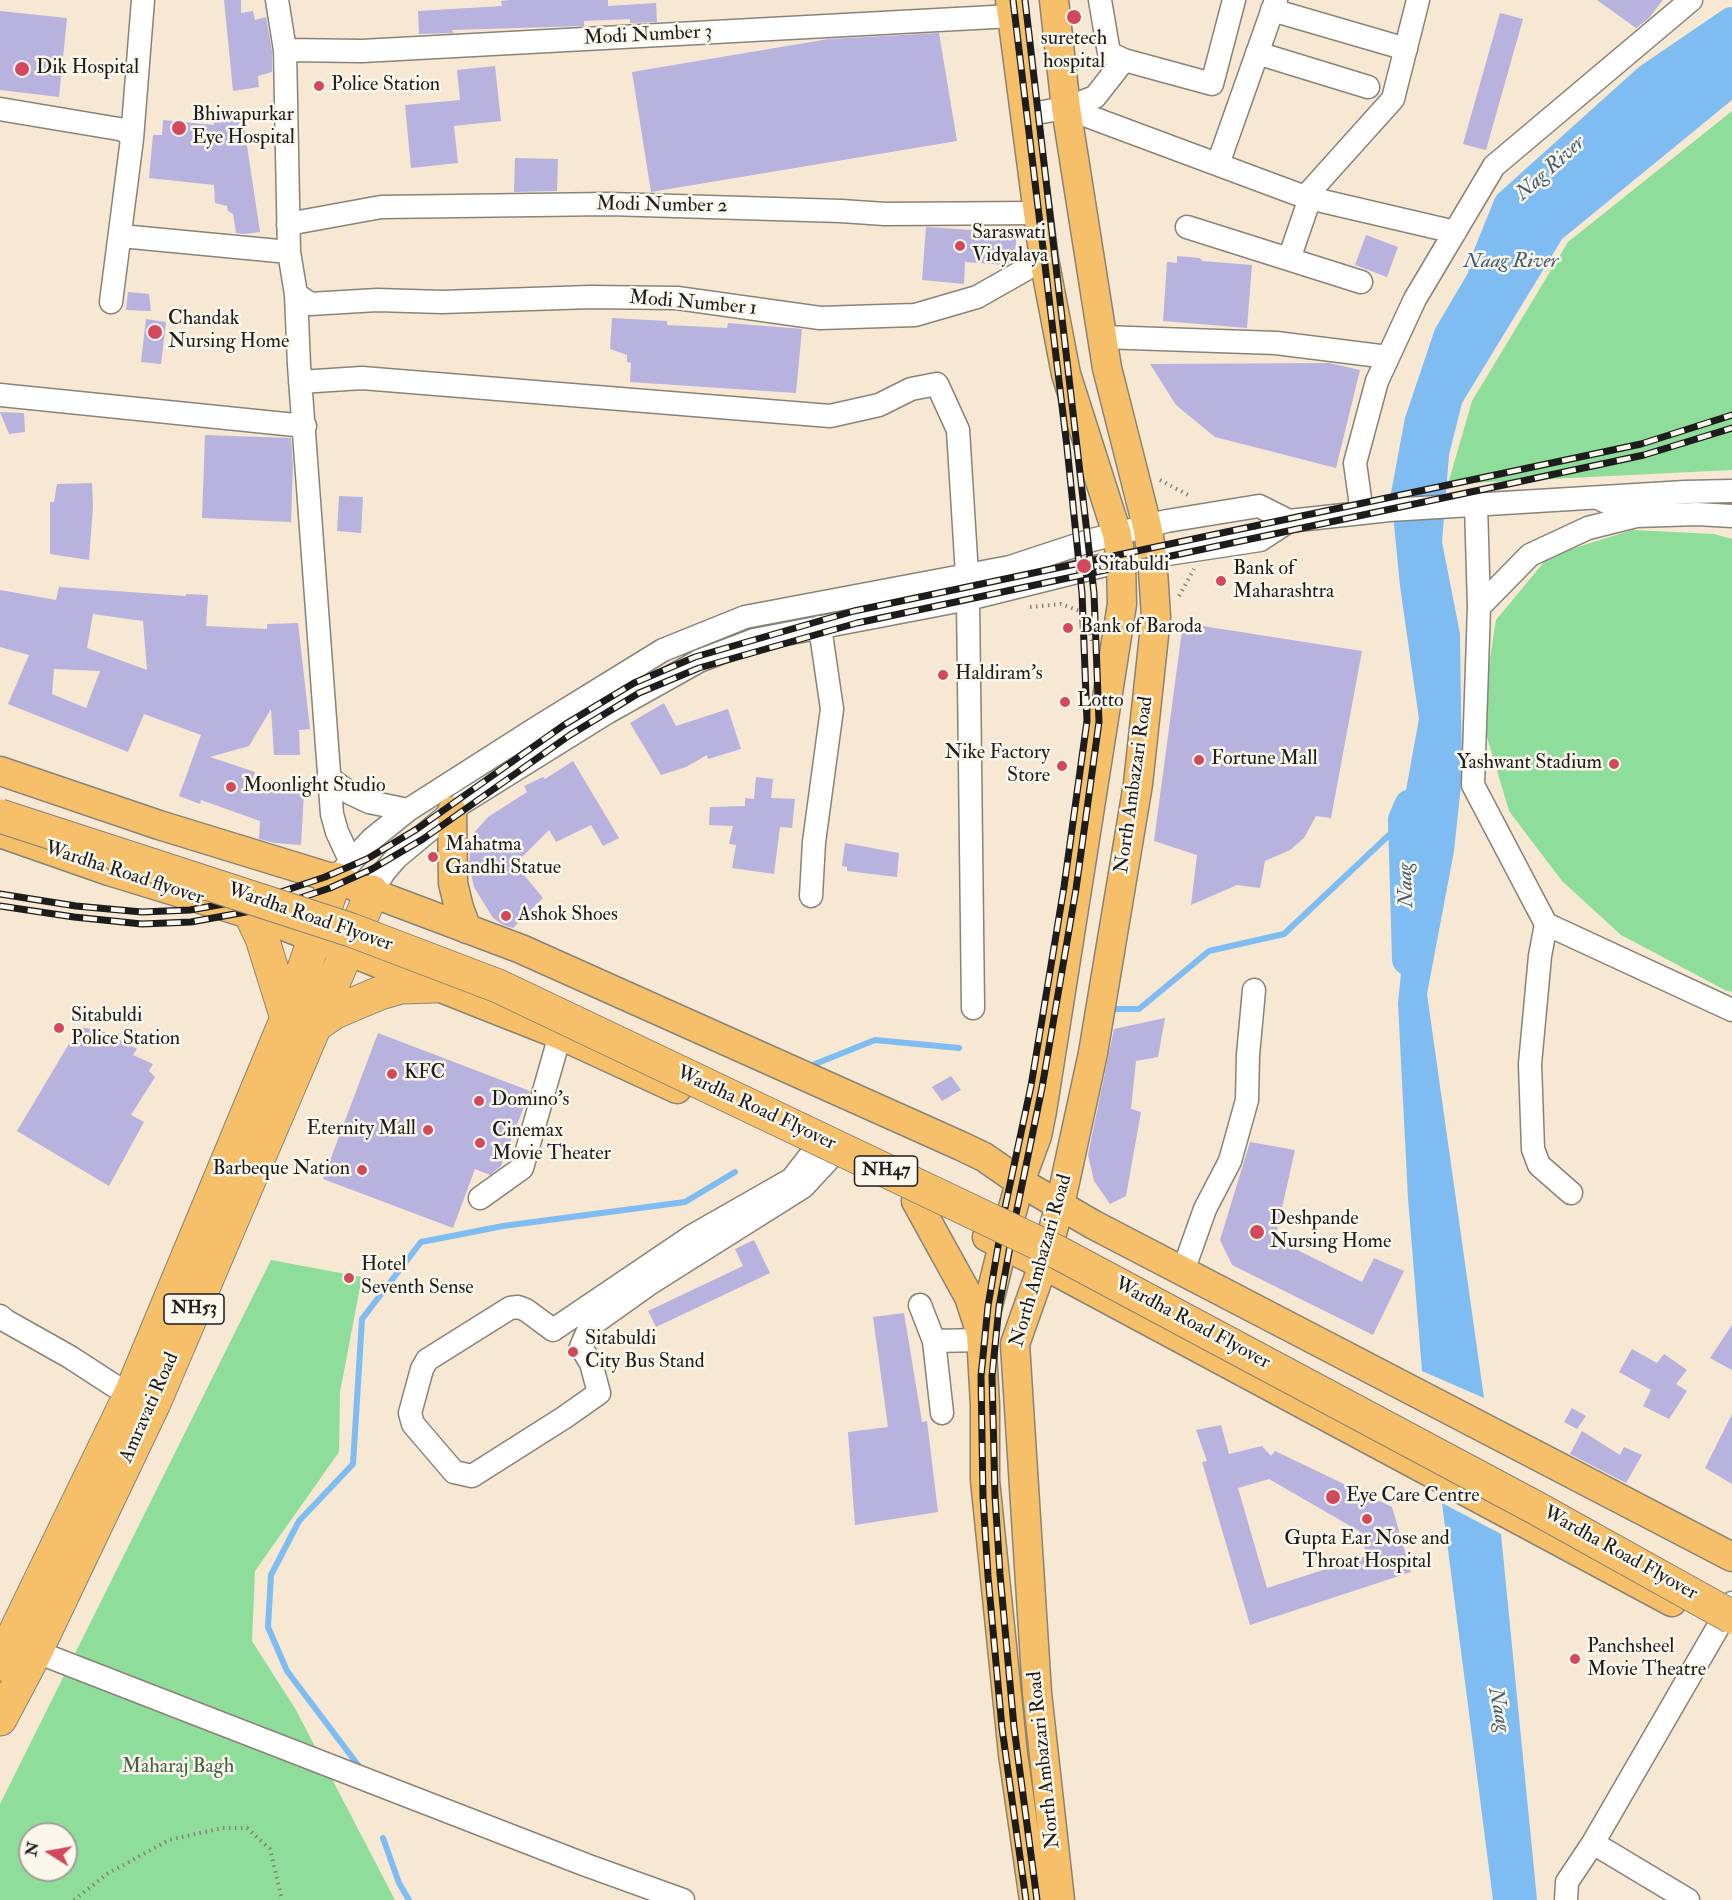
<!DOCTYPE html>
<html>
<head>
<meta charset="utf-8">
<style>
  body { margin:0 }
  #map { position:relative; width:1732px; height:1900px; overflow:hidden; background:#f6e8d2; font-family:"IM FELL Double Pica",serif }
  canvas { display:block }
  .north { position:absolute; left:18px; top:1822px; width:60px; height:60px; box-sizing:border-box; background:#fbf7ec; border:2px solid #a29f99; border-radius:50%; rotate:281deg; font-size:16px; font-weight:700; line-height:24px; text-align:center; color:#1c1c1c }
  .north::after { content:''; display:block; margin:auto; width:21px; height:27px; background:#d1495b; clip-path:polygon(50% 0,100% 100%,50% 72%,0 100%) }
</style>
</head>
<body>
<div id="map">
<canvas width="1732" height="1900"></canvas>
<div class="north">N</div>
</div>
<script>
const ctx = document.querySelector('canvas').getContext('2d');
ctx.lineJoin = 'round';
function fill(path, color) { ctx.fillStyle = color; ctx.fill(path, 'evenodd'); }
const shape = rows => new Path2D(rows.map(r => 'M' + r).join(''));
function stroke(path, color, width, dash) { ctx.strokeStyle = color; ctx.lineWidth = width; ctx.lineCap = dash ? 'butt' : 'round'; ctx.setLineDash(dash || []); ctx.stroke(path); }
function drawText(font, color, halo, rows, align = 'center') {
  ctx.font = font + ' "IM FELL Double Pica",serif'; ctx.lineWidth = 5; ctx.setLineDash([]); ctx.textBaseline = 'middle'; ctx.strokeStyle = halo; ctx.fillStyle = color; for (const [text, x, y, turn = 0] of rows) {
    ctx.save(); ctx.translate(x, y); ctx.rotate((+turn || 0) * Math.PI / 180); ctx.textAlign = isNaN(turn) ? turn : align; if (halo) ctx.strokeText(text, 0, 0); ctx.fillText(text, 0, 0); ctx.restore();
  }
}
const green = shape([
  [1732,111,1732,470,1448,484,1472,401,1568,242],
  [1632,530,1714,534,1732,539,1732,992,1725,990,1621,935,1562,881,1509,811,1481,717,1496,620,1549,556],
  [271,1260,362,1277,340,1392,339,1452,255,1571,252,1641,296,1710,395,1900,0,1900,0,1804],
  [30,1834,66,1834,66,1870,30,1870]
]);
const water = shape([
  [1732,14,1732,100,1562,239,1462,403,1449,455,1442,542,1460,634,1462,776,1454,851,1427,994,1484,1398,1422,1371,1408,1198,1398,1003,1409,894,1402,812,1419,719,1400,586,1391,493,1405,418,1435,329,1488,239],
  [1442,1503,1501,1534,1537,1900,1493,1900]
]);
const stream = shape([
  [1109,1009,1139,1009,1209,951,1284,934,1405,820],
  [815,1064,875,1040,959,1048],
  [361,1769,287,1671,268,1627,271,1575,299,1521,353,1464,362,1319,421,1242,503,1226,685,1202,735,1172],
  [383,1838,399,1883,409,1900]
]);
const river = shape([
  [1485,268,1510,206,1650,80,1732,24],
  [1409,959,1405,820,1411,806]
]);
const building = shape([
  [224,0,241,0,241,13,253,11,255,20,266,17,272,51,272,72,258,76,259,87,233,91],
  [510,0,608,0,608,6,656,3,657,22,630,23,630,19,584,21,584,26,452,30,453,33,419,34,418,11,502,6,501,1],
  [1597,0,1663,0,1649,18,1636,28],
  [0,11,67,18,59,97,0,90],
  [1500,13,1523,19,1486,150,1463,144],
  [939,33,957,141,651,192,632,72,829,39],
  [495,66,501,121,454,126,458,163,411,168,405,105,460,100,457,70],
  [243,119,260,232,244,234,236,233,233,214,228,211,227,206,215,203,214,185,149,178,153,135,162,135,163,120,214,125,214,120],
  [515,158,558,159,557,191,514,192],
  [926,227,1017,233,1014,260,1006,265,965,262,964,284,922,280],
  [1366,235,1398,247,1387,277,1355,265],
  [1177,256,1200,258,1202,261,1252,265,1247,328,1163,321,1167,262,1177,263],
  [128,292,149,294,151,311,126,310],
  [612,318,667,321,667,325,727,328,728,323,802,329,796,393,630,382,631,363,627,362,627,355,610,349],
  [146,319,166,322,161,364,141,362],
  [1329,363,1360,370,1336,468,1215,437,1176,405,1150,364],
  [0,412,24,413,25,432,9,434],
  [205,435,291,438,293,465,291,522,202,518],
  [92,483,93,507,89,560,50,554,50,502,54,502,57,484],
  [339,496,363,497,361,533,337,531],
  [59,587,186,596,186,594,208,595,206,626,267,629,267,624,298,623,310,729,299,730,300,755,274,755,271,709,249,746,210,757,255,772,249,790,304,793,301,845,275,843,259,839,260,821,201,800,200,804,179,796,201,735,144,714,128,752,8,704,29,655,0,647,0,590,56,600],
  [93,614,143,621,147,670,87,648],
  [54,669,100,671,86,708,52,694],
  [1183,623,1362,651,1331,818,1316,816,1304,838,1290,850,1265,861,1260,888,1237,885,1191,905,1197,855,1154,841],
  [664,703,676,726,728,709,741,749,708,759,707,755,686,767,661,775,630,723],
  [573,761,619,838,603,846,591,825,556,842,549,830,515,864,543,898,513,928,503,925,493,918,474,887,469,864,472,835,488,817,527,792,524,786,543,777,545,779],
  [756,777,773,779,771,798,795,799,792,828,780,827,774,874,732,868,736,845,729,844,733,826,709,825,710,807,745,806,745,798,754,799],
  [845,843,899,853,897,877,847,871,847,867,842,866],
  [1165,1018,1158,1057,1136,1061,1131,1109,1141,1112,1126,1196,1110,1204,1094,1181,1088,1155,1114,1029],
  [79,1027,100,1030,137,1049,133,1055,153,1064,149,1071,155,1077,131,1115,144,1122,109,1186,17,1131],
  [378,1033,530,1091,501,1166,490,1175,475,1169,453,1228,323,1179],
  [951,1076,961,1090,942,1101,932,1087],
  [1250,1142,1295,1150,1275,1239,1362,1282,1374,1258,1404,1271,1373,1335,1232,1265,1220,1240],
  [754,1240,770,1273,656,1327,648,1311,743,1266,735,1249],
  [904,1313,922,1422,927,1421,938,1512,855,1525,848,1432,888,1427,873,1317],
  [1732,1325,1732,1370,1710,1358],
  [1632,1349,1657,1363,1664,1354,1687,1370,1676,1384,1687,1391,1669,1419,1643,1406,1651,1390,1619,1372],
  [1572,1408,1586,1416,1577,1429,1564,1422],
  [1732,1414,1732,1484,1705,1468],
  [1221,1425,1229,1454,1262,1446,1271,1456,1275,1451,1392,1507,1411,1572,1250,1625,1202,1462,1207,1461,1196,1430],
  [1269,1479,1359,1531,1367,1556,1267,1588,1238,1488],
  [1582,1431,1620,1455,1624,1447,1642,1455,1626,1483,1570,1454]
]);
const path = shape([
  [1160,480,1190,496],
  [1179,596,1194,569],
  [1030,607,1061,604,1085,613,1092,641],
  [74,1900,107,1874,169,1840,222,1828,247,1828,270,1849,282,1900]
]);
const minor = shape([
  [277,0,285,50,289,252,296,294,299,365,332,814,337,832,350,860],
  [1100,0,1109,53,1124,60,1212,84,1234,0],
  [1272,10,1406,49],
  [285,50,362,51,1012,16],
  [1257,53,1368,87],
  [1066,108,1095,97,1124,60],
  [0,109,119,129,126,131,132,139,111,302],
  [1024,115,1066,108,1305,197,1455,232],
  [132,139,143,0],
  [1218,164,1276,0],
  [1305,197,1393,99,1418,0],
  [288,224,381,207,609,204,841,211,885,214,1037,213],
  [1187,227,1361,282],
  [121,236,289,252],
  [1289,259,1310,198],
  [296,294,310,304,377,300,442,302,590,297,677,298,820,318,915,315,977,297,1044,259],
  [1102,337,1276,343,1388,357],
  [300,382,362,378,830,416,879,405,911,389,937,384,958,430,967,575],
  [0,395,305,426],
  [1476,505,1479,607,1473,785,1546,924,1732,1010],
  [1362,513,1355,463,1377,381,1415,299,1494,166,1691,0],
  [1636,516,1697,514,1732,516],
  [968,599,973,1008],
  [1479,607,1530,555,1588,528,1636,516,1600,499],
  [329,778,350,793,369,802,408,810],
  [335,879,372,839,408,810,538,727,663,650,745,617,1010,567,1092,540,1167,521,1259,506,1289,521],
  [372,892,384,872,396,858,462,803,608,712,699,661,754,640,968,599,1121,561,1260,540,1289,521,1389,510,1685,492,1732,491],
  [811,896,814,842,832,709,820,627],
  [1546,924,1540,956,1530,1064,1533,1149,1539,1165,1571,1193],
  [813,1152,792,1179,692,1236,553,1330,526,1310,518,1307,510,1308,427,1360,422,1369,410,1413,413,1424,454,1472,472,1476,565,1417,599,1393,591,1363,581,1347,590,1326,649,1284,803,1187,828,1160],
  [480,1198,522,1168,560,1035],
  [1183,1271,1205,1209,1230,1161,1247,1100,1248,1055,1254,990],
  [920,1305,934,1341,942,1413],
  [0,1316,6,1321,70,1357,113,1385,144,1398],
  [934,1341,982,1340],
  [24,1647,586,1865,683,1900],
  [1593,1843,1688,1900],
  [1566,1900,1567,1882,1593,1843,1732,1603]
]);
const major = shape([
  [1010,0,1044,259,1066,374,1117,534,1121,561,1122,604,1042,1111,1037,1136,1020,1182,1003,1245,981,1334,985,1405,985,1480,1013,1754,1034,1900],
  [1054,0,1066,108,1107,368,1147,526,1152,555,1156,617,1138,784,1093,1053,1060,1205,1043,1265,1015,1344,1037,1693,1060,1900],
  [0,771,159,825,335,879,521,949,961,1146,984,1157,1020,1182,1094,1225,1732,1557],
  [452,811,453,883,459,908,467,929],
  [0,833,109,871,269,920,560,1035,677,1089],
  [916,1201,969,1297,981,1334],
  [987,1237,1055,1271,1672,1602]
]);
const highway = shape([
  [251,915,262,938,287,1018],
  [314,1026,335,1012,380,993,401,987,435,986],
  [0,1664,131,1393,287,1018,335,879],
  [0,1719,35,1653,154,1403,372,892]
]);
const rail = shape([
  [1013,0,1067,447,1082,593,1087,721,1064,887,1031,1086,1003,1217,988,1306,981,1376,983,1497,988,1576,1002,1728,1026,1900],
  [1025,0,1094,593,1099,722,1076,889,1042,1088,1015,1219,999,1307,992,1376,995,1496,1000,1574,1014,1727,1037,1900],
  [0,894,76,906,142,912,190,910,269,896,325,877,367,859,417,829,564,725,634,683,695,657,854,611,1641,444,1732,415],
  [0,906,74,917,142,924,191,922,273,907,330,888,372,869,423,839,570,735,639,693,699,668,857,623,1644,455,1732,428]
]);
const highwayBridge = shape([
  [0,816,351,930,498,986,1059,1253,1536,1508,1732,1617]
]);
const markers = [
  [1074,17,8,"#d1495b"],
  [22,69,8,"#d1495b"],
  [319,86,6,"#d1495b"],
  [179,128,8,"#d1495b"],
  [960,246,6,"#d1495b"],
  [155,332,8,"#d1495b"],
  [1084,566,8,"#d1495b"],
  [1221,581,6,"#d1495b"],
  [1068,628,6,"#d1495b"],
  [943,675,6,"#d1495b"],
  [1065,702,6,"#d1495b"],
  [1199,760,6,"#d1495b"],
  [1614,764,6,"#d1495b"],
  [1062,766,6,"#d1495b"],
  [231,787,6,"#d1495b"],
  [433,857,6,"#d1495b"],
  [506,916,6,"#d1495b"],
  [59,1028,6,"#d1495b"],
  [392,1074,6,"#d1495b"],
  [479,1101,6,"#d1495b"],
  [428,1130,6,"#d1495b"],
  [480,1143,6,"#d1495b"],
  [362,1170,6,"#d1495b"],
  [1257,1232,8,"#d1495b"],
  [349,1278,6,"#d1495b"],
  [573,1352,6,"#d1495b"],
  [1333,1497,8,"#d1495b"],
  [1367,1519,6,"#d1495b"],
  [1575,1659,6,"#d1495b"]
];
const shields = [
  [886,1171,63],
  [194,1309,60]
];
const shieldNames = [
  ["NH47",886,1171],
  ["NH53",194,1309]
];
const streetNames = [
  ["Modi Number 3",648,36,-3],
  ["Modi Number 2",662,206,1],
  ["Modi Number 1",693,304,5],
  ["North Ambazari Road",1135,785,-82],
  ["Wardha Road flyover",124,874,18],
  ["Wardha Road Flyover",310,918,19],
  ["Wardha Road Flyover",756,1109,25],
  ["North Ambazari Road",1042,1261,-74],
  ["Wardha Road Flyover",1192,1324,28],
  ["Amravati Road",150,1408,-66],
  ["Wardha Road Flyover",1620,1554,29],
  ["North Ambazari Road",1045,1760,-96]
];
const poiNames = [
  ["suretech",1074,40,"center"],
  ["hospital",1074,63,"center"],
  ["Dik Hospital",36,69],
  ["Police Station",331,86],
  ["Bhiwapurkar",192,116],
  ["Eye Hospital",192,139],
  ["Saraswati",972,234],
  ["Vidyalaya",972,257],
  ["Chandak",168,320],
  ["Nursing Home",168,343],
  ["Sitabuldi",1098,566],
  ["Bank of",1233,570],
  ["Maharashtra",1233,593],
  ["Bank of Baroda",1080,628],
  ["Haldiram's",955,675],
  ["Lotto",1077,702],
  ["Nike Factory",1050,754,"right"],
  ["Store",1050,777,"right"],
  ["Fortune Mall",1211,760],
  ["Yashwant Stadium",1602,764,"right"],
  ["Moonlight Studio",243,787],
  ["Mahatma",445,846],
  ["Gandhi Statue",445,869],
  ["Ashok Shoes",518,916],
  ["Sitabuldi",71,1017],
  ["Police Station",71,1040],
  ["KFC",404,1074],
  ["Domino's",491,1101],
  ["Eternity Mall",416,1130,"right"],
  ["Cinemax",492,1132],
  ["Movie Theater",492,1155],
  ["Barbeque Nation",350,1170,"right"],
  ["Deshpande",1270,1220],
  ["Nursing Home",1270,1243],
  ["Hotel",361,1266],
  ["Seventh Sense",361,1289],
  ["Sitabuldi",585,1340],
  ["City Bus Stand",585,1363],
  ["Eye Care Centre",1346,1497],
  ["Gupta Ear Nose and",1367,1540,"center"],
  ["Throat Hospital",1367,1563,"center"],
  ["Panchsheel",1587,1648],
  ["Movie Theatre",1587,1671]
];
const parkNames = [
  ["Maharaj Bagh",178,1768]
];
const waterNames = [
  ["Nag River",1551,169,-42],
  ["Naag River",1511,262],
  ["Naag",1407,885,-92],
  ["Naag",1498,1710,79]
];
fill(green, '#8fdd9b');
fill(water, '#7ebcf1');
stroke(stream, '#7ebcf1', 6);
stroke(river, '#7ebcf1', 34);
fill(building, '#b8b2de');
stroke(minor, '#898277', 25);
stroke(major, '#898277', 31);
stroke(highway, '#898277', 35);
stroke(path, '#898277', 4, [1.5, 4.5]);
stroke(minor, '#fff', 22);
stroke(major, '#f6c06b', 28);
stroke(highway, '#f6c06b', 33);
stroke(rail, '#1c1c1c', 7);
stroke(rail, '#fbf7ec', 4.5, [14]);
stroke(highwayBridge, '#898277', 35, []);
stroke(highwayBridge, '#f6c06b', 33);
for (const [x, y, r, color] of markers) { const dot = new Path2D(); dot.arc(x, y, r, 0, 2 * Math.PI); ctx.fillStyle = color; ctx.fill(dot); stroke(dot, '#fbf7ec', 2); }
for (const [x, y, w] of shields) { const box = new Path2D(); box.roundRect(x - w / 2, y - 15, w, 30, 4.5); ctx.fillStyle = '#fbf7ec'; ctx.fill(box); stroke(box, '#1c1c1c', 1.5); }
drawText('bold 18px', '#1c1c1c', null, shieldNames);
drawText('20px', '#1c1c1c', '#fbf7ec', streetNames);
drawText('20px', '#1c1c1c', '#fbf7ec', poiNames, 'left');
drawText('20px', '#446048', '#fbf7ec', parkNames);
drawText('italic 21px', '#435c71', '#fbf7ec', waterNames);
</script>
</body>
</html>
